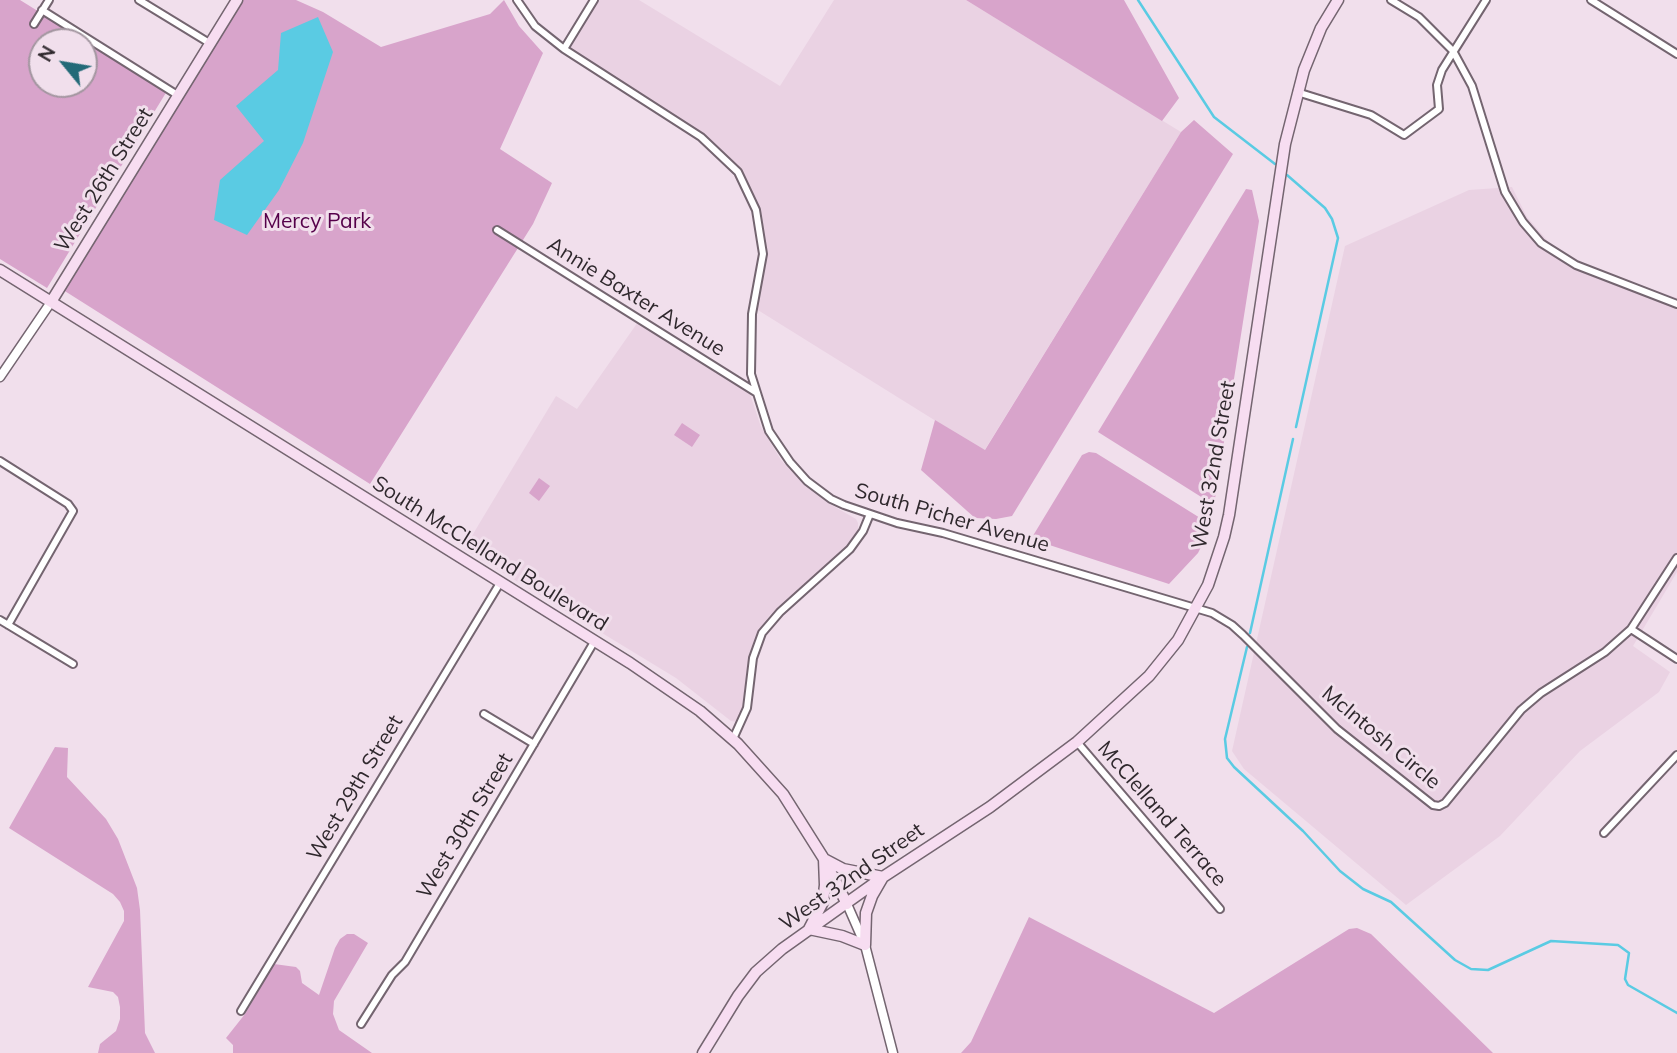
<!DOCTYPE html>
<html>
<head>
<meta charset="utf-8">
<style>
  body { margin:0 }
  #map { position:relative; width:1677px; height:1053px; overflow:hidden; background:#f1dfec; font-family:Mulish,sans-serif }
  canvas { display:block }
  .north { position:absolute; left:28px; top:28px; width:70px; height:70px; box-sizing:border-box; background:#f1dfec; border:2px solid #a396a0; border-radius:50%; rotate:300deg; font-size:19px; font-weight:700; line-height:28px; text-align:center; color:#2f282d }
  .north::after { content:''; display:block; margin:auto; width:24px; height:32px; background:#236a78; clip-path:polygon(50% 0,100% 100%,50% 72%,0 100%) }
</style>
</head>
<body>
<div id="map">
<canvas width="1677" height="1053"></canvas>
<div class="north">N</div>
</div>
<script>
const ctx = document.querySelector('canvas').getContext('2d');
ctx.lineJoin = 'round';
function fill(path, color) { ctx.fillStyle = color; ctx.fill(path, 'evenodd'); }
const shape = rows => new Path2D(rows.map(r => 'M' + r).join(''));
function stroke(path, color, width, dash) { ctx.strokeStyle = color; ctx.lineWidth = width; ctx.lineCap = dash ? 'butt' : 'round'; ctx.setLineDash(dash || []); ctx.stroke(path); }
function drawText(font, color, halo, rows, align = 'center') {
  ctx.font = font + ' Mulish,sans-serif'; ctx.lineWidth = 6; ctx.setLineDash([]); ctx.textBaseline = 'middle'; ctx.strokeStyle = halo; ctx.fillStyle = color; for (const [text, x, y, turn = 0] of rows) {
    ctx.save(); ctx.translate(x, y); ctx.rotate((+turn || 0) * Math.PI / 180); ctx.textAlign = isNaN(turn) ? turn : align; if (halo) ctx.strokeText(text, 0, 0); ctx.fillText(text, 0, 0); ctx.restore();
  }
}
const built = shape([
  [594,0,639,0,780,86,834,0,966,0,1181,132,984,451,753,307,763,254,756,210,738,172,701,137,564,49],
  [1512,187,1527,217,1552,246,1581,264,1677,298,1677,572,1633,646,1670,672,1659,692,1580,751,1500,836,1406,905,1244,769,1232,751,1345,246,1469,190],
  [638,322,744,387,749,391,761,427,781,460,805,486,828,503,856,519,858,523,858,532,848,547,770,615,757,632,749,655,741,716,737,722,731,721,676,678,464,549,556,396,577,409]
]);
const green = shape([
  [0,0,20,0,167,91,47,288,0,259],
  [42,42,84,42,84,84,42,84],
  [237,0,296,0,323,12,381,47,490,14,504,0,519,26,543,53,500,149,552,183,533,224,370,484,60,288],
  [966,0,1124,0,1179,98,1162,121],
  [1194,120,1233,154,1012,516,996,519,975,518,921,470,935,420,985,450,1181,132],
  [1246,189,1252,190,1259,221,1214,505,1098,432],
  [682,423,700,435,692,447,674,435],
  [1089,452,1096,453,1205,521,1207,535,1198,553,1169,584,1031,539,1082,455],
  [539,478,550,486,539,501,529,493],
  [55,747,68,748,67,777,106,819,118,839,137,888,140,910,145,1033,155,1053,98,1053,100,1044,116,1031,120,1019,120,1007,118,997,113,992,88,987,124,921,124,911,120,902,113,894,9,828],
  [1029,917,1214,1013,1349,929,1357,928,1371,934,1493,1053,961,1053,971,1042],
  [347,934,354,934,368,943,334,1001,333,1014,339,1030,372,1053,233,1053,233,1045,226,1038,245,1014,274,964,296,967,300,971,302,983,319,995,335,948,340,939]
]);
const water = shape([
  [318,17,333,52,303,143,279,190,247,235,214,220,220,180,264,141,236,106,278,70,281,33]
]);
const stream = shape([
  [1138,0,1214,117,1275,164],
  [1287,175,1325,208,1332,219,1338,238,1296,427],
  [1250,633,1293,439],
  [1247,647,1225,739,1227,758,1234,767,1303,831,1340,871,1363,889,1391,902,1455,960,1471,969,1488,970,1551,941,1618,945,1629,953,1625,979,1628,985,1677,1013]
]);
const minor = shape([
  [139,0,211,44],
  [517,0,535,26,564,49,701,137,738,172,756,210,763,254,752,314,751,374,769,431,790,462,807,481,831,499,844,505,897,523,943,533,1212,613,1232,625,1243,635,1337,729,1433,805,1439,806,1445,803,1521,710,1541,693,1605,652,1631,629,1677,558],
  [1391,0,1419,17,1453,51,1472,86,1505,192,1523,222,1541,243,1576,265,1677,304],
  [1591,0,1677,54],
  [42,10,179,96],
  [34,24,49,0],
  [564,49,594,0],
  [1297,92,1371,115,1404,135,1439,109,1437,85,1442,70,1486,0],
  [497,230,757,393],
  [0,461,68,504,73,511,8,625],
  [0,620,73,664],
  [1631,629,1677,659],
  [484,714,534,744],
  [733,739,747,708,753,658,762,633,780,612,850,549,863,531,870,514],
  [1077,742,1220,909],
  [1604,833,1677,755],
  [241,1011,500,583],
  [361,1024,392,975,405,962,594,642]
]);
const tertiary = shape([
  [0,377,51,302],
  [847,904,865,945,893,1053]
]);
const secondary = shape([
  [0,270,630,663,700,711,738,744,783,794,824,859,847,904],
  [51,302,237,0],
  [824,859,843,869,883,877,872,896,866,913,865,945,842,936,809,929,823,902,825,885,824,859],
  [703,1053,738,996,756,972,782,949,883,877,990,807,1077,742,1149,676,1178,640,1208,585,1224,537,1229,515,1285,144,1304,70,1321,28,1338,0]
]);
const streetNames = [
  ["West 26th Street",104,180,-58],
  ["Annie Baxter Avenue",636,297,32],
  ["West 32nd Street",1214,465,-80],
  ["South Picher Avenue",952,518,16],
  ["South McClelland Boulevard",490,554,32],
  ["McIntosh Circle",1381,738,40],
  ["West 29th Street",355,788,-59],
  ["McClelland Terrace",1162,814,49],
  ["West 30th Street",465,826,-59],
  ["West 32nd Street",852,877,-35]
];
const parkNames = [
  ["Mercy Park",317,222]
];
fill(built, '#ead2e3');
fill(green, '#d8a4cb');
fill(water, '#5acbe3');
stroke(stream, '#5acbe3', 2.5);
stroke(minor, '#746570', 10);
stroke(tertiary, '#746570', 11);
stroke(secondary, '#746570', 13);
stroke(minor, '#fff', 6);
stroke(tertiary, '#fff', 8);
stroke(secondary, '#f7ddf1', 10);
drawText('21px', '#2f282d', '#f1dfec', streetNames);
drawText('21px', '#55004a', '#f1dfec', parkNames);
</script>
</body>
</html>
